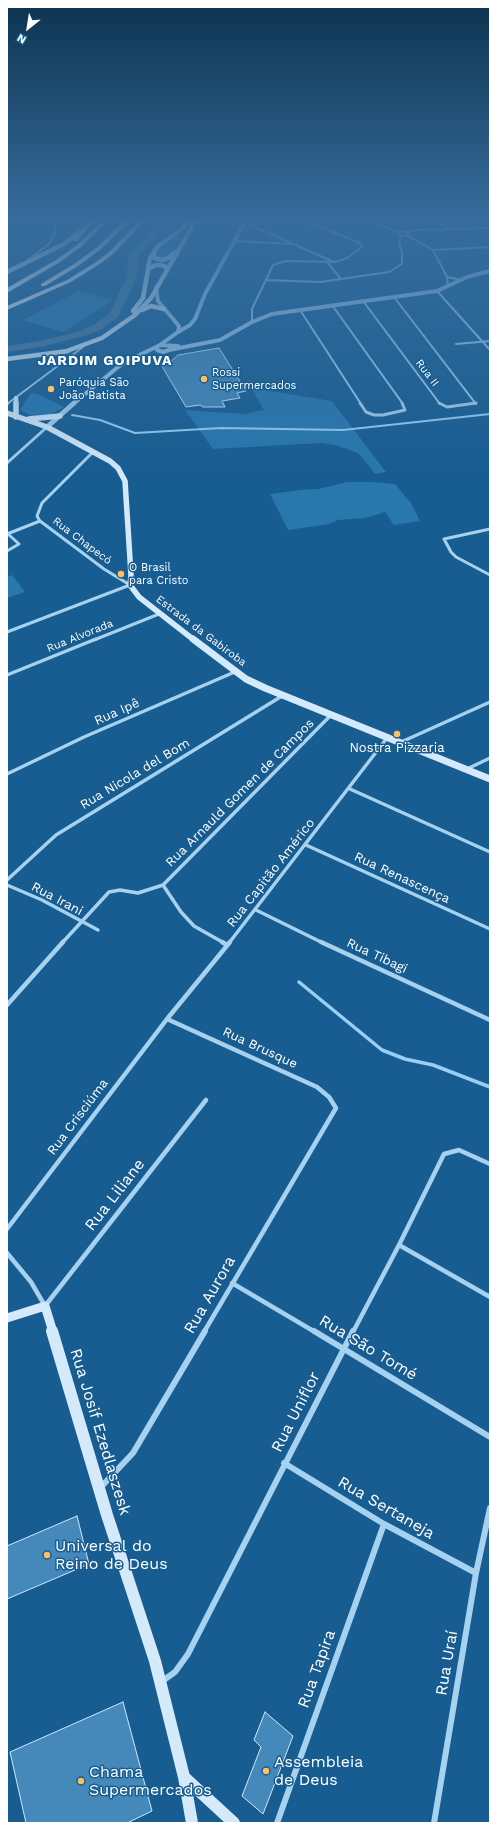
<!DOCTYPE html>
<html>
<head>
<meta charset="utf-8">
<style>
  body { margin:0 }
  #map { position:relative; width:497px; height:1830px; overflow:hidden; background:#185d91; font-family:"Work Sans",sans-serif }
  canvas { display:block }
  .frame { position:absolute; inset:0; border:8px solid #fff; pointer-events:none }
  .north { position:absolute; left:8px; top:8px; width:40px; height:40px; -webkit-text-stroke:3px #185d91; paint-order:stroke; rotate:210deg; font-size:11px; font-weight:700; line-height:16px; text-align:center; color:#fff }
  .north::after { content:''; display:block; margin:auto; width:14px; height:18px; background:#fff; clip-path:polygon(50% 0,100% 100%,50% 72%,0 100%) }
</style>
</head>
<body>
<div id="map">
<canvas width="497" height="1830"></canvas>
<div class="frame"></div>
<div class="north">N</div>
</div>
<script>
const ctx = document.querySelector('canvas').getContext('2d');
ctx.lineJoin = 'round';
function fill(path, color) { ctx.fillStyle = color; ctx.fill(path, 'evenodd'); }
const shape = rows => new Path2D(rows.map(r => 'M' + r).join(''));
function stroke(path, color, width, dash) { ctx.strokeStyle = color; ctx.lineWidth = width; ctx.lineCap = dash ? 'butt' : 'round'; ctx.setLineDash(dash || []); ctx.stroke(path); }
function drawText(font, color, halo, rows, align = 'center') {
  ctx.font = font + ' "Work Sans",sans-serif'; ctx.lineWidth = 3; ctx.setLineDash([]); ctx.textBaseline = 'middle'; ctx.strokeStyle = halo; ctx.fillStyle = color; for (const [text, x, y, turn = 0] of rows) {
    ctx.save(); ctx.translate(x, y); ctx.rotate((+turn || 0) * Math.PI / 180); ctx.textAlign = isNaN(turn) ? turn : align; if (halo) ctx.strokeText(text, 0, 0); ctx.fillText(text, 0, 0); ctx.restore();
  }
}
const green = shape([
  [175,237,181,237,172,252,164,258,156,256,158,250],
  [78,291,113,300,63,332,23,320],
  [251,388,332,401,386,472,375,474,358,453,335,445,322,443,213,449,185,410,245,414,264,410],
  [32,392,46,398,64,407,46,417,32,416,20,410],
  [347,482,372,482,395,484,411,503,420,521,394,525,385,512,365,518,338,520,329,524,288,530,270,494,301,490,319,489],
  [12,575,25,592,7,598,7,577]
]);
const streamFar1 = shape([
  [72,415,100,420,135,433,221,428,343,430,490,414]
]);
const stream = shape([
  [299,982,382,1050,405,1059,433,1065,490,1087]
]);
const river = shape([
  [163,220,173,220,138,256,137,276,118,317,102,329,85,336,40,347,7,352,7,346,40,341,77,332,94,325,110,313,127,276,128,255,163,220]
]);
const building = shape([
  [219,348,246,391,237,393,240,398,222,401,225,407,203,407,200,405,186,407,160,363,170,362,178,355,219,348],
  [77,1516,89,1564,7,1599,7,1546,77,1516],
  [123,1702,152,1811,127,1823,26,1823,10,1752,123,1702],
  [265,1712,293,1736,263,1814,242,1796,261,1747,254,1740,265,1712]
]);
const minorFar4 = shape([
  [366,220,399,232],
  [430,220,450,228],
  [244,222,334,262],
  [399,232,407,232,409,234,401,236,398,234,399,232],
  [407,232,418,230,490,228],
  [408,236,433,250,447,277,448,286],
  [234,241,292,244],
  [433,250,490,247],
  [28,260,49,244,55,232,55,220],
  [328,263,341,279],
  [447,277,462,280],
  [266,280,320,282,389,272,402,264,402,251,399,243,401,236],
  [437,291,490,350],
  [394,297,476,404],
  [363,301,440,404],
  [332,305,403,404],
  [300,310,361,404],
  [252,322,252,309,273,265,286,261,335,262,347,258,362,247,360,243,302,220],
  [456,344,490,341],
  [7,404,83,347]
]);
const minorFar3 = shape([
  [360,403,366,412,374,415,383,415,405,410,402,403],
  [439,403,447,407,476,403],
  [7,404,8,403],
  [93,452,42,503,37,516,40,521,104,569,130,585],
  [7,463,47,427],
  [490,529,444,539,451,552,456,557,490,575],
  [7,534,40,521],
  [7,551,19,544,8,534],
  [7,632,130,585],
  [94,640,159,614]
]);
const minorFar2 = shape([
  [7,675,96,639],
  [399,743,490,702],
  [467,769,490,758],
  [7,774,84,737,237,671],
  [350,789,490,852],
  [306,845,490,929],
  [7,880,56,835,282,696],
  [7,885,42,900,98,930],
  [163,885,181,912,194,926,224,943],
  [256,910,323,943],
  [62,943,109,892,120,890,138,893,163,885,331,715],
  [229,943,387,738]
]);
const minorFar1 = shape([
  [222,942,227,945],
  [321,942,490,1020],
  [7,1005,63,942],
  [167,1019,317,1087,329,1097,336,1108,204,1332],
  [7,1229,167,1019,230,942],
  [399,1245,490,1297],
  [7,1253,31,1282,45,1306,206,1100],
  [232,1283,315,1332],
  [353,1332,399,1245,444,1154,459,1150,490,1164]
]);
const minor = shape([
  [314,1331,490,1437],
  [284,1463,384,1524,476,1573],
  [101,1487,133,1453,205,1331],
  [161,1682,175,1672,188,1654,353,1331],
  [277,1823,384,1524],
  [434,1823,476,1573,490,1508]
]);
const tertiaryFar1 = shape([
  [156,287,158,301,179,326,178,332,160,345],
  [178,332,190,325,195,319,205,294,246,220],
  [157,347,157,350,163,352,169,350,170,347],
  [169,350,220,340,252,322,272,314,437,291,467,277,490,271],
  [73,404,123,363,160,345,178,346]
]);
const tertiary = shape([
  [47,427,74,403]
]);
const secondaryFar4 = shape([
  [154,251,154,258,162,260,168,258,175,252],
  [148,269,156,265,161,265,166,267,167,271],
  [7,272,64,244,85,228],
  [142,310,151,306,164,309],
  [133,311,143,298,150,258,158,246,182,229,189,220],
  [64,352,102,338,135,315,151,298,196,220],
  [7,359,68,351],
  [16,398,16,404]
]);
const secondaryFar3 = shape([
  [16,403,16,417],
  [7,413,47,427,110,461,118,468,125,481,131,575,130,585,139,597,194,640],
  [29,419,60,416]
]);
const secondaryFar2 = shape([
  [193,639,246,679,265,688,490,779]
]);
const secondaryFar1 = shape([
  [7,1318,45,1306,53,1332]
]);
const secondary = shape([
  [52,1331,107,1515,155,1661,184,1777,192,1823],
  [184,1777,234,1823]
]);
const motorway = shape([
  [90,220,96,220,77,241,73,241,73,239,90,220],
  [103,220,109,220,81,247,60,262,7,293,7,288,56,260,77,245,103,220],
  [125,220,131,220,100,250,78,266,45,286,41,286,41,284,74,264,96,248,125,220],
  [140,220,146,220,113,254,100,264,71,282,7,310,7,306,67,280,96,262,109,252,140,220]
]);
const markers = [
  [204,379,4,"#ffbd65"],
  [51,389,4,"#ffbd65"],
  [121,574,4,"#ffbd65"],
  [397,734,4,"#ffbd65"],
  [47,1555,4,"#ffbd65"],
  [266,1771,4,"#ffbd65"],
  [81,1781,4,"#ffbd65"]
];
const farPoinames = [
  ["Rossi",212,373],
  ["Supermercados",212,386],
  ["Paróquia São",59,383],
  ["João Batista",59,396],
  ["O Brasil",129,568],
  ["para Cristo",129,581]
];
const farStreetnames = [
  ["Rua II",427,373,53],
  ["Rua Chapecó",82,541,37],
  ["Estrada da Gabiroba",201,631,37],
  ["Rua Alvorada",80,636,-22]
];
const streetNames = [
  ["Rua Ipê",117,712,-24],
  ["Rua Nicola del Bom",135,774,-31],
  ["Rua Arnauld Gomen de Campos",240,793,-45],
  ["Rua Capitão Américo",271,873,-52],
  ["Rua Renascença",402,878,25],
  ["Rua Irani",57,899,28],
  ["Rua Tibagi",377,956,25],
  ["Rua Brusque",260,1048,25],
  ["Rua Crisciúma",78,1117,-53]
];
const poiNames = [
  ["Nostra Pizzaria",397,748]
];
const farDistrictnames = [
  ["JARDIM GOIPUVA",105,361]
];
const nearStreetnames = [
  ["Rua Liliane",115,1195,-52],
  ["Rua Aurora",210,1295,-60],
  ["Rua São Tomé",368,1348,31],
  ["Rua Uniflor",296,1412,-63],
  ["Rua Josif Ezedlaszesk",100,1432,73],
  ["Rua Sertaneja",386,1508,30],
  ["Rua Uraí",447,1663,-80],
  ["Rua Tapira",317,1669,-70]
];
const nearPoinames = [
  ["Universal do",55,1546],
  ["Reino de Deus",55,1564],
  ["Assembleia",274,1762],
  ["de Deus",274,1780],
  ["Chama",89,1772],
  ["Supermercados",89,1790]
];
fill(green, '#2877ad');
stroke(streamFar1, '#99cff2', 2);
stroke(stream, '#99cff2', 3.5);
fill(river, '#47789c');
fill(building, '#4589ba');
stroke(building, '#cde8fb', 1);
stroke(minorFar4, '#a6d1ef', 2);
stroke(minorFar3, '#a6d1ef', 3);
stroke(minorFar2, '#a6d1ef', 3.5);
stroke(minorFar1, '#a6d1ef', 4.5);
stroke(minor, '#a6d1ef', 6);
stroke(tertiaryFar1, '#a6d1ef', 4);
stroke(tertiary, '#a6d1ef', 5);
stroke(secondaryFar4, '#d4eafb', 4.5);
stroke(secondaryFar3, '#d4eafb', 5.5);
stroke(secondaryFar2, '#d4eafb', 7);
stroke(secondaryFar1, '#d4eafb', 9);
stroke(secondary, '#d4eafb', 12);
fill(motorway, '#fff');
const sky = ctx.createLinearGradient(0, 0, 0, 476);
sky.addColorStop(0, '#0d3350');
sky.addColorStop(0.46, '#376d9d');
sky.addColorStop(1, '#376d9d00');
ctx.fillStyle = sky;
ctx.fillRect(0, 0, 497, 476);
for (const [x, y, r, color] of markers) { const dot = new Path2D(); dot.arc(x, y, r, 0, 2 * Math.PI); ctx.fillStyle = color; ctx.fill(dot); stroke(dot, '#185d91', 1.5); }
drawText('11px', '#fff', '#185d91', farPoinames, 'left');
drawText('11px', '#fff', '#185d91', farStreetnames);
drawText('13px', '#fff', '#185d91', streetNames);
drawText('13px', '#fff', '#185d91', poiNames);
ctx.letterSpacing = '1px';
drawText('bold 14px', '#fff', '#185d91', farDistrictnames);
ctx.letterSpacing = '0px';
drawText('16px', '#fff', '#185d91', nearStreetnames);
drawText('16px', '#fff', '#185d91', nearPoinames, 'left');
</script>
</body>
</html>
